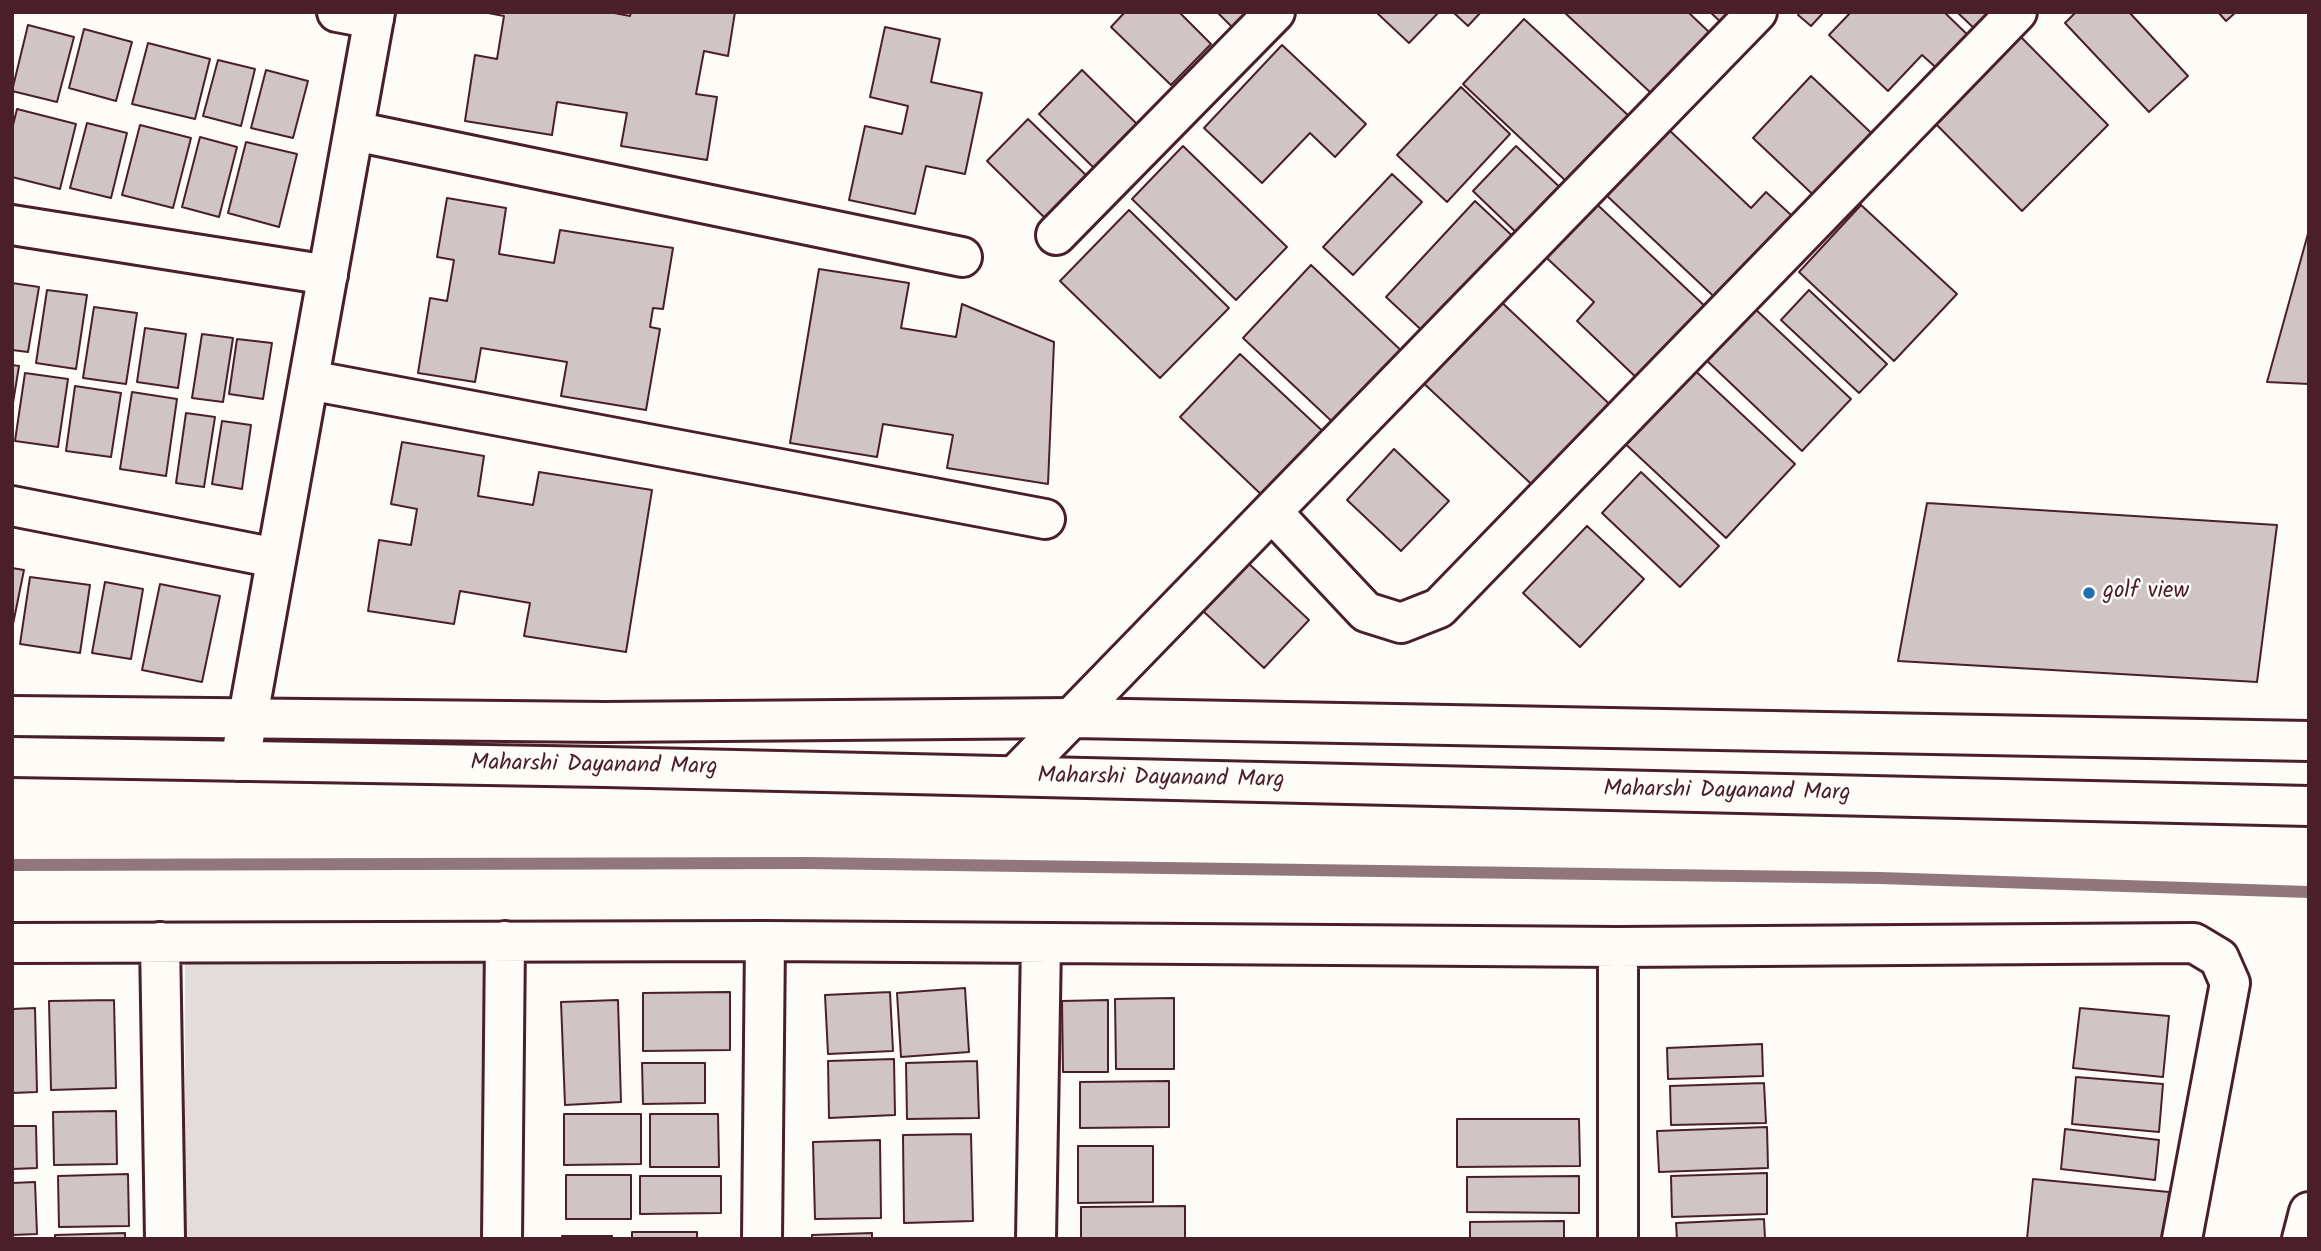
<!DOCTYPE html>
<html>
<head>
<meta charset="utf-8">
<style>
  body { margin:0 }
  #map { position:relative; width:2321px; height:1251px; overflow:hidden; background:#fdfcf7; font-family:Kalam,sans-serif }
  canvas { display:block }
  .frame { position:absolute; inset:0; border:14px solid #4a1f2b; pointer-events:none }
</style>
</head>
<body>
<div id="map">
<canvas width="2321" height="1251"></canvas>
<div class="frame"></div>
</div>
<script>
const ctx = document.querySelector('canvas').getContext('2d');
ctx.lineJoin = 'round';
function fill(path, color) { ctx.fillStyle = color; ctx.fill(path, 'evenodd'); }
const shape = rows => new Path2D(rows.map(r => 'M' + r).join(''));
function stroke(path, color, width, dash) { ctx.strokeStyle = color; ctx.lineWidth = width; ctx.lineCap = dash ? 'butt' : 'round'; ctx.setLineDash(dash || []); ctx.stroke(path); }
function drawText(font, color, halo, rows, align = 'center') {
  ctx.font = font + ' Kalam,sans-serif'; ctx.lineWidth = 5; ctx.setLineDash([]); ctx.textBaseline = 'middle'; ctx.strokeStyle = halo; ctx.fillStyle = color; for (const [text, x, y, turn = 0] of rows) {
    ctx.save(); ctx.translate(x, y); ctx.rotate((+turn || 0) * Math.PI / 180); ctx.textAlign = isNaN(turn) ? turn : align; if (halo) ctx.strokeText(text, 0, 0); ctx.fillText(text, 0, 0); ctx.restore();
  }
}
const green = shape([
  [487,962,486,1239,185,1239,185,963]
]);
const stream = shape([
  [12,865,808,863,1880,878,2309,892]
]);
const building = shape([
  [483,12,609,12,630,16,631,12,735,12,728,56,704,51,696,94,717,97,707,160,621,146,627,113,557,102,552,135,465,121,475,55,497,59,504,16,483,12],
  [1125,12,1179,12,1211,44,1171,85,1111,27,1125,12],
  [1217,12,1272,12,1245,40,1217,12],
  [1376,12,1439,12,1409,43,1376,12],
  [1453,12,1481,12,1468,26,1453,12],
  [1564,12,1688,12,1709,32,1651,93,1564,12],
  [1710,12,1735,12,1724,25,1710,12],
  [1800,12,1824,12,1811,26,1798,15,1800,12],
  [1851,12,1944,12,1972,39,1941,72,1922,55,1888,91,1829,35,1851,12],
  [1957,12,1997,12,1978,32,1957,12],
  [2076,12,2129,12,2188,76,2149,112,2065,23,2076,12],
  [2218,12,2236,12,2226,21,2218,12],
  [1524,19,1630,117,1568,183,1463,84,1524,19],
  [28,25,74,37,57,102,12,91,28,25],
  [885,27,940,39,931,82,982,93,965,174,926,166,915,214,849,200,865,126,902,134,908,106,870,97,885,27],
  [2012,28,2108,125,2022,211,1926,114,2012,28],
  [84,29,132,42,116,101,69,88,84,29],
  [148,43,210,59,195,119,132,104,148,43],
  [1282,45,1366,124,1335,157,1310,133,1262,183,1204,128,1282,45],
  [218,60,255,69,241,126,203,116,218,60],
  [266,70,308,81,293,138,251,128,266,70],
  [1082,70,1138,125,1095,169,1039,114,1082,70],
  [1811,76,1883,144,1825,206,1753,138,1811,76],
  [1461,87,1510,134,1447,202,1397,155,1461,87],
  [17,109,76,124,60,189,12,177,12,129,17,109],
  [1028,119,1091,180,1049,222,987,161,1028,119],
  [87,123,127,133,111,198,70,188,87,123],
  [140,125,191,138,173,208,122,195,140,125],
  [1667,128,1751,208,1766,192,1802,225,1725,307,1605,194,1667,128],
  [200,137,237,147,219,217,182,207,200,137],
  [246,142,297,154,279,227,228,213,246,142],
  [1183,146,1287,247,1236,300,1132,199,1183,146],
  [1516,146,1566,193,1523,239,1473,191,1516,146],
  [1392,174,1422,202,1353,275,1323,247,1392,174],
  [1586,194,1710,311,1642,383,1577,321,1594,302,1536,248,1586,194],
  [447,198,506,208,499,254,554,263,560,230,673,248,663,309,653,308,650,327,660,329,646,410,561,396,567,362,481,348,475,382,418,373,430,298,447,301,454,260,437,257,447,198],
  [1475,201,1520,243,1430,338,1386,297,1475,201],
  [1861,205,1957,294,1894,361,1799,272,1861,205],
  [1129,210,1229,308,1160,378,1060,281,1129,210],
  [2309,230,2309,384,2267,382,2309,230],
  [1311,265,1408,357,1340,429,1243,338,1311,265],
  [819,269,909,283,901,328,956,337,962,304,1054,342,1048,484,947,468,953,435,883,424,877,457,790,443,819,269],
  [12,283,39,287,28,352,12,350,12,283],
  [47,290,87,295,76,369,36,363,47,290],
  [1809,290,1887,364,1859,393,1781,320,1809,290],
  [1495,296,1620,414,1543,495,1418,378,1495,296],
  [1752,306,1851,399,1802,451,1703,357,1752,306],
  [94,307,137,313,126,384,83,378,94,307],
  [145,328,186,334,178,388,137,382,145,328],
  [202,334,233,338,223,402,192,398,202,334],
  [237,339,272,343,263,399,229,394,237,339],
  [1240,354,1329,437,1268,501,1180,417,1240,354],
  [1688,364,1795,464,1726,538,1619,438,1688,364],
  [12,365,19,366,12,409,12,365],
  [25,373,68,379,58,447,15,441,25,373],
  [75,386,121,393,111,457,66,451,75,386],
  [132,392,177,399,166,476,120,469,132,392],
  [186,413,215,417,204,487,176,483,186,413],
  [222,421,251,425,242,489,212,484,222,421],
  [402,442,484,456,478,496,533,505,539,472,652,490,626,652,524,636,530,603,460,591,454,624,368,611,379,540,411,545,417,509,391,504,402,442],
  [1394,449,1449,501,1401,551,1347,500,1394,449],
  [1641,472,1719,546,1680,587,1602,513,1641,472],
  [1927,503,2277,525,2257,682,1898,661,1927,503],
  [1587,526,1644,579,1580,647,1523,593,1587,526],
  [1247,562,1309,620,1264,668,1202,610,1247,562],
  [12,568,24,570,12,629,12,568],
  [30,577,90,585,80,653,20,644,30,577],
  [105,582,143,589,131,659,92,653,105,582],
  [160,584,220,596,202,682,142,670,160,584],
  [965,988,969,1052,901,1057,897,993,965,988],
  [730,992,730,1050,643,1051,643,993,730,992],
  [890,992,893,1051,828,1054,825,995,890,992],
  [1174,998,1174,1069,1116,1069,1115,999,1174,998],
  [114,1000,116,1088,51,1090,49,1001,114,1000],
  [618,1000,621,1102,565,1105,561,1002,618,1000],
  [1108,1000,1108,1072,1063,1072,1062,1001,1108,1000],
  [35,1008,37,1092,12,1093,12,1009,35,1008],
  [2080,1008,2169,1016,2163,1077,2073,1068,2080,1008],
  [1762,1044,1763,1076,1668,1079,1667,1048,1762,1044],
  [894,1059,895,1115,829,1118,828,1061,894,1059],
  [977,1061,979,1118,907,1119,906,1063,977,1061],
  [642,1063,705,1063,705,1103,643,1104,642,1063],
  [2076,1077,2163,1084,2159,1132,2072,1124,2076,1077],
  [1169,1081,1169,1127,1080,1128,1080,1082,1169,1081],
  [1764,1083,1766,1123,1671,1125,1670,1086,1764,1083],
  [116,1111,117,1164,54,1165,53,1112,116,1111],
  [564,1114,641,1114,641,1164,564,1165,564,1114],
  [650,1114,718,1114,719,1167,650,1167,650,1114],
  [1457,1119,1579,1119,1580,1166,1457,1167,1457,1119],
  [12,1126,36,1126,37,1168,12,1169,12,1126],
  [1767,1127,1768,1168,1659,1172,1657,1131,1767,1127],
  [2065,1129,2159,1140,2155,1180,2061,1169,2065,1129],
  [971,1134,973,1221,904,1223,903,1135,971,1134],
  [880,1140,881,1218,815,1219,813,1142,880,1140],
  [1078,1146,1153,1146,1153,1202,1078,1203,1078,1146],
  [1767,1173,1767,1214,1672,1217,1671,1176,1767,1173],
  [128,1174,129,1226,59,1227,58,1176,128,1174],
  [566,1175,631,1175,631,1219,566,1219,566,1175],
  [640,1176,721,1176,721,1213,640,1214,640,1176],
  [1579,1176,1579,1213,1467,1212,1467,1177,1579,1176],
  [2033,1179,2169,1192,2164,1239,2027,1239,2033,1179],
  [35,1182,37,1234,12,1235,12,1183,35,1182],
  [1185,1206,1185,1239,1081,1239,1081,1207,1185,1206],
  [1764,1219,1765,1239,1677,1239,1676,1223,1764,1219],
  [1564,1221,1564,1239,1470,1239,1470,1222,1564,1221],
  [632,1232,697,1232,697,1239,632,1239,632,1232],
  [125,1233,125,1239,55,1239,55,1235,125,1233],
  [872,1233,872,1239,812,1239,812,1235,872,1233],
  [562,1236,612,1236,612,1239,562,1239,562,1236]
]);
const street = shape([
  [337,12,374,19],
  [354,131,962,257],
  [12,225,328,275],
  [1056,235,1275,12],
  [309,380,1045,519],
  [12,506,276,558],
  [1272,512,1366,612,1401,623,1439,608,2017,12],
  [240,761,375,12],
  [1015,776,1757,12],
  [160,942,165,1239],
  [12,943,765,941,1618,947,2194,943,2219,958,2230,983,2182,1239],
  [1618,947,1618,1239],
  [502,1239,505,941],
  [762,1239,765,941],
  [1036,1239,1041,943]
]);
const secondary = shape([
  [12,716,605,722,1073,718,2309,741],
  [12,757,605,767,2309,806],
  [2302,1239,2309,1212]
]);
const markers = [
  [2089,593,7,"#1f6fb2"]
];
const poiNames = [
  ["golf view",2103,593]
];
const streetNames = [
  ["Maharshi Dayanand Marg",594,767,1],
  ["Maharshi Dayanand Marg",1161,780,1],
  ["Maharshi Dayanand Marg",1727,793,1]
];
fill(green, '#e3dcda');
stroke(stream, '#91777b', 12);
fill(building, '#d0c5c4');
stroke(building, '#4a1f2b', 2);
stroke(street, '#4a1f2b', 44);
stroke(secondary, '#4a1f2b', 44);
stroke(street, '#fdfcf7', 38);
stroke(secondary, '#fdfcf7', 38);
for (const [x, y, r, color] of markers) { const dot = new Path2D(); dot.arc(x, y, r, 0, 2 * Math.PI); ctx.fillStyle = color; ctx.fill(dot); stroke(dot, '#fdfcf7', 2.5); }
drawText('23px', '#4a1f2b', '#fdfcf7', poiNames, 'left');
drawText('23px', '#4a1f2b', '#fdfcf7', streetNames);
</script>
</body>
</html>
